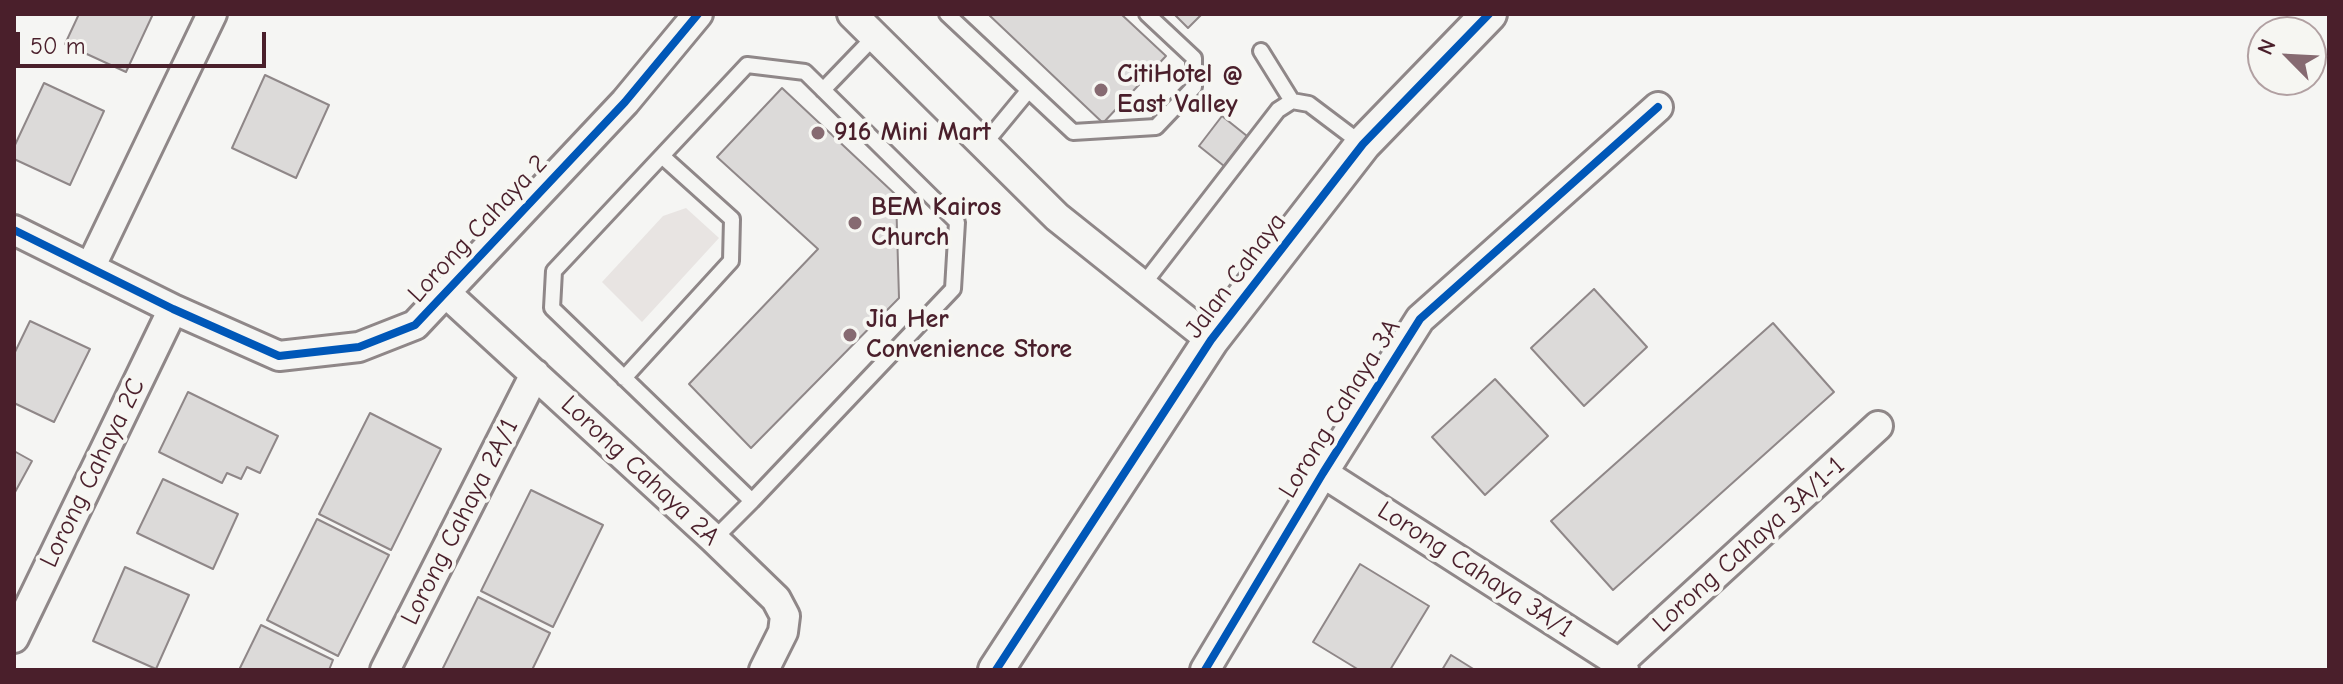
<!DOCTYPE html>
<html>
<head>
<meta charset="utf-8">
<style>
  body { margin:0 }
  #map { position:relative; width:2343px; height:684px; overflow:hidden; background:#f5f5f3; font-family:"Comic Neue",sans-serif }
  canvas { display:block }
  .frame { position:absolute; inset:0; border:16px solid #4a1f2b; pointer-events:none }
  .north { position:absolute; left:2247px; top:16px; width:80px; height:80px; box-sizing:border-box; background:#f6f6f2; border:2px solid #b1a0a2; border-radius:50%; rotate:294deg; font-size:22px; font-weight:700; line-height:32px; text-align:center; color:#4a1f2b }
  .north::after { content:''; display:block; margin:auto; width:28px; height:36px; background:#866a71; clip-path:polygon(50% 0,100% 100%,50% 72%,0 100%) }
  .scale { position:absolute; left:16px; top:32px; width:250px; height:36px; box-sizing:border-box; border:4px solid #4a1f2b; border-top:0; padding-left:10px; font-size:24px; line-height:28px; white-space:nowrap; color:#4a1f2b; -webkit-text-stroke:6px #f6f6f2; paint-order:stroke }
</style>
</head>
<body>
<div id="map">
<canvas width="2343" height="684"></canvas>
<div class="frame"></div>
<div class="north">N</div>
<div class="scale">50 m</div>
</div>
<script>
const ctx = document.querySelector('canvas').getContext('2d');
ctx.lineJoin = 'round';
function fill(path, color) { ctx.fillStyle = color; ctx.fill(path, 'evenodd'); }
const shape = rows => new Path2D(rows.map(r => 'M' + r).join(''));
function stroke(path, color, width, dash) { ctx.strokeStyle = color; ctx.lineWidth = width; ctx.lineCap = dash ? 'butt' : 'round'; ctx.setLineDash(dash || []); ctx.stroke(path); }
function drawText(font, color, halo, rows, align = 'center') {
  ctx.font = font + ' "Comic Neue",sans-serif'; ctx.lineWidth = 8; ctx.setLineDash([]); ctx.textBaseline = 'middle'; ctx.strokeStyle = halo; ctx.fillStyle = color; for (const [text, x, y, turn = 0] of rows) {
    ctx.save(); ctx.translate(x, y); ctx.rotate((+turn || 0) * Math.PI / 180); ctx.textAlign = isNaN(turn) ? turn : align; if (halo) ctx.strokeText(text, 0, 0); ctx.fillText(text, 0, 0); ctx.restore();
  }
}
const green = shape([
  [686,208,719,238,642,322,602,282,663,216]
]);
const building = shape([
  [79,14,153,14,126,72,65,44,79,14],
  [988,14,1121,14,1166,56,1103,123,988,14],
  [1174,14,1202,14,1188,28,1174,14],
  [265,75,329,105,296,178,232,148,265,75],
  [44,83,104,111,70,185,14,159,14,147,44,83],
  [782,88,896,195,899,298,751,448,689,384,818,249,717,157,782,88],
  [1222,116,1247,136,1224,166,1199,146,1222,116],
  [1594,289,1647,347,1584,406,1531,348,1594,289],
  [30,321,90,349,54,422,14,403,14,354,30,321],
  [1773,323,1834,392,1613,590,1551,521,1773,323],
  [1495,379,1548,436,1485,495,1432,437,1495,379],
  [188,392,278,436,260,473,247,467,241,479,227,473,222,483,159,452,188,392],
  [370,413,441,449,391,550,319,514,370,413],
  [14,451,32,461,14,494,14,451],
  [163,479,238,514,213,569,137,533,163,479],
  [531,490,603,525,553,627,481,591,531,490],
  [317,519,389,555,338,656,267,620,317,519],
  [1360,564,1429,606,1390,670,1359,670,1313,642,1360,564],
  [125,567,189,595,156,669,93,641,125,567],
  [478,597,550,633,532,670,442,670,478,597],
  [261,625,333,660,329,670,239,670,261,625],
  [1451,655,1475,670,1442,670,1451,655]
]);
const service = shape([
  [947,14,1073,132,1156,127,1194,87,1194,58,1147,14],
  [1261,51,1292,101],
  [823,90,875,36],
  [985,143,1028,91],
  [1142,286,1278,110,1292,101,1309,104,1362,144],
  [624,378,731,261,732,219,662,156],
  [714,539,752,501,953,289,957,222,805,72,747,65,554,271,552,308,752,501]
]);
const minor = shape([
  [852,14,1057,217,1211,340],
  [14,230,173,309,279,356,359,347,415,325,625,102,698,14],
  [90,268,212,14],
  [446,293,714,539,776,599,785,616,783,632,764,670],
  [1323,473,1619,663,1624,670],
  [14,638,173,309],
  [1619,663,1878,426],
  [385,670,535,374],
  [1205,670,1323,473,1420,319,1658,107]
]);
const tertiary = shape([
  [996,670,1211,340,1363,144,1489,14]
]);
const cycleway = shape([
  [14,230,173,309,279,356,359,347,415,325,625,102,698,14],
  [996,670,1211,340,1363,144,1489,14],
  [1205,670,1323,473,1420,319,1658,107]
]);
const markers = [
  [1101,90,8,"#866a71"],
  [818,133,8,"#866a71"],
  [855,223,8,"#866a71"],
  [850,335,8,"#866a71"]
];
const poiNames = [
  ["CitiHotel @",1117,75],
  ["East Valley",1117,105],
  ["916 Mini Mart",834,133],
  ["BEM Kairos",871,208],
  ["Church",871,238],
  ["Jia Her",866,320],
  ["Convenience Store",866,350]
];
const streetNames = [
  ["Lorong Cahaya 2",478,229,-47],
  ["Jalan Cahaya",1236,276,-53],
  ["Lorong Cahaya 3A",1340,409,-58],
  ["Lorong Cahaya 2A",640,471,43],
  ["Lorong Cahaya 2C",93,473,-64],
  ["Lorong Cahaya 2A/1",460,522,-63],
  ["Lorong Cahaya 3A/1-1",1749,545,-42],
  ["Lorong Cahaya 3A/1",1475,570,33]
];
fill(green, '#e8e4e2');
fill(building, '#dcdad9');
stroke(building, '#8f8788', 2);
stroke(service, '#8f8788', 20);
stroke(minor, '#8f8788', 34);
stroke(tertiary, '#8f8788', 40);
stroke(service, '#f5f5f3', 14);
stroke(minor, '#f5f5f3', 28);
stroke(tertiary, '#f5f5f3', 34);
stroke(cycleway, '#0057b8', 8);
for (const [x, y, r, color] of markers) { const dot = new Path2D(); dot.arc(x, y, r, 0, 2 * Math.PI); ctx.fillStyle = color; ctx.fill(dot); stroke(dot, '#f6f6f2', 3); }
drawText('bold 26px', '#4a1f2b', '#f6f6f2', poiNames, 'left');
drawText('26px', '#4a1f2b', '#f6f6f2', streetNames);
</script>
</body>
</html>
